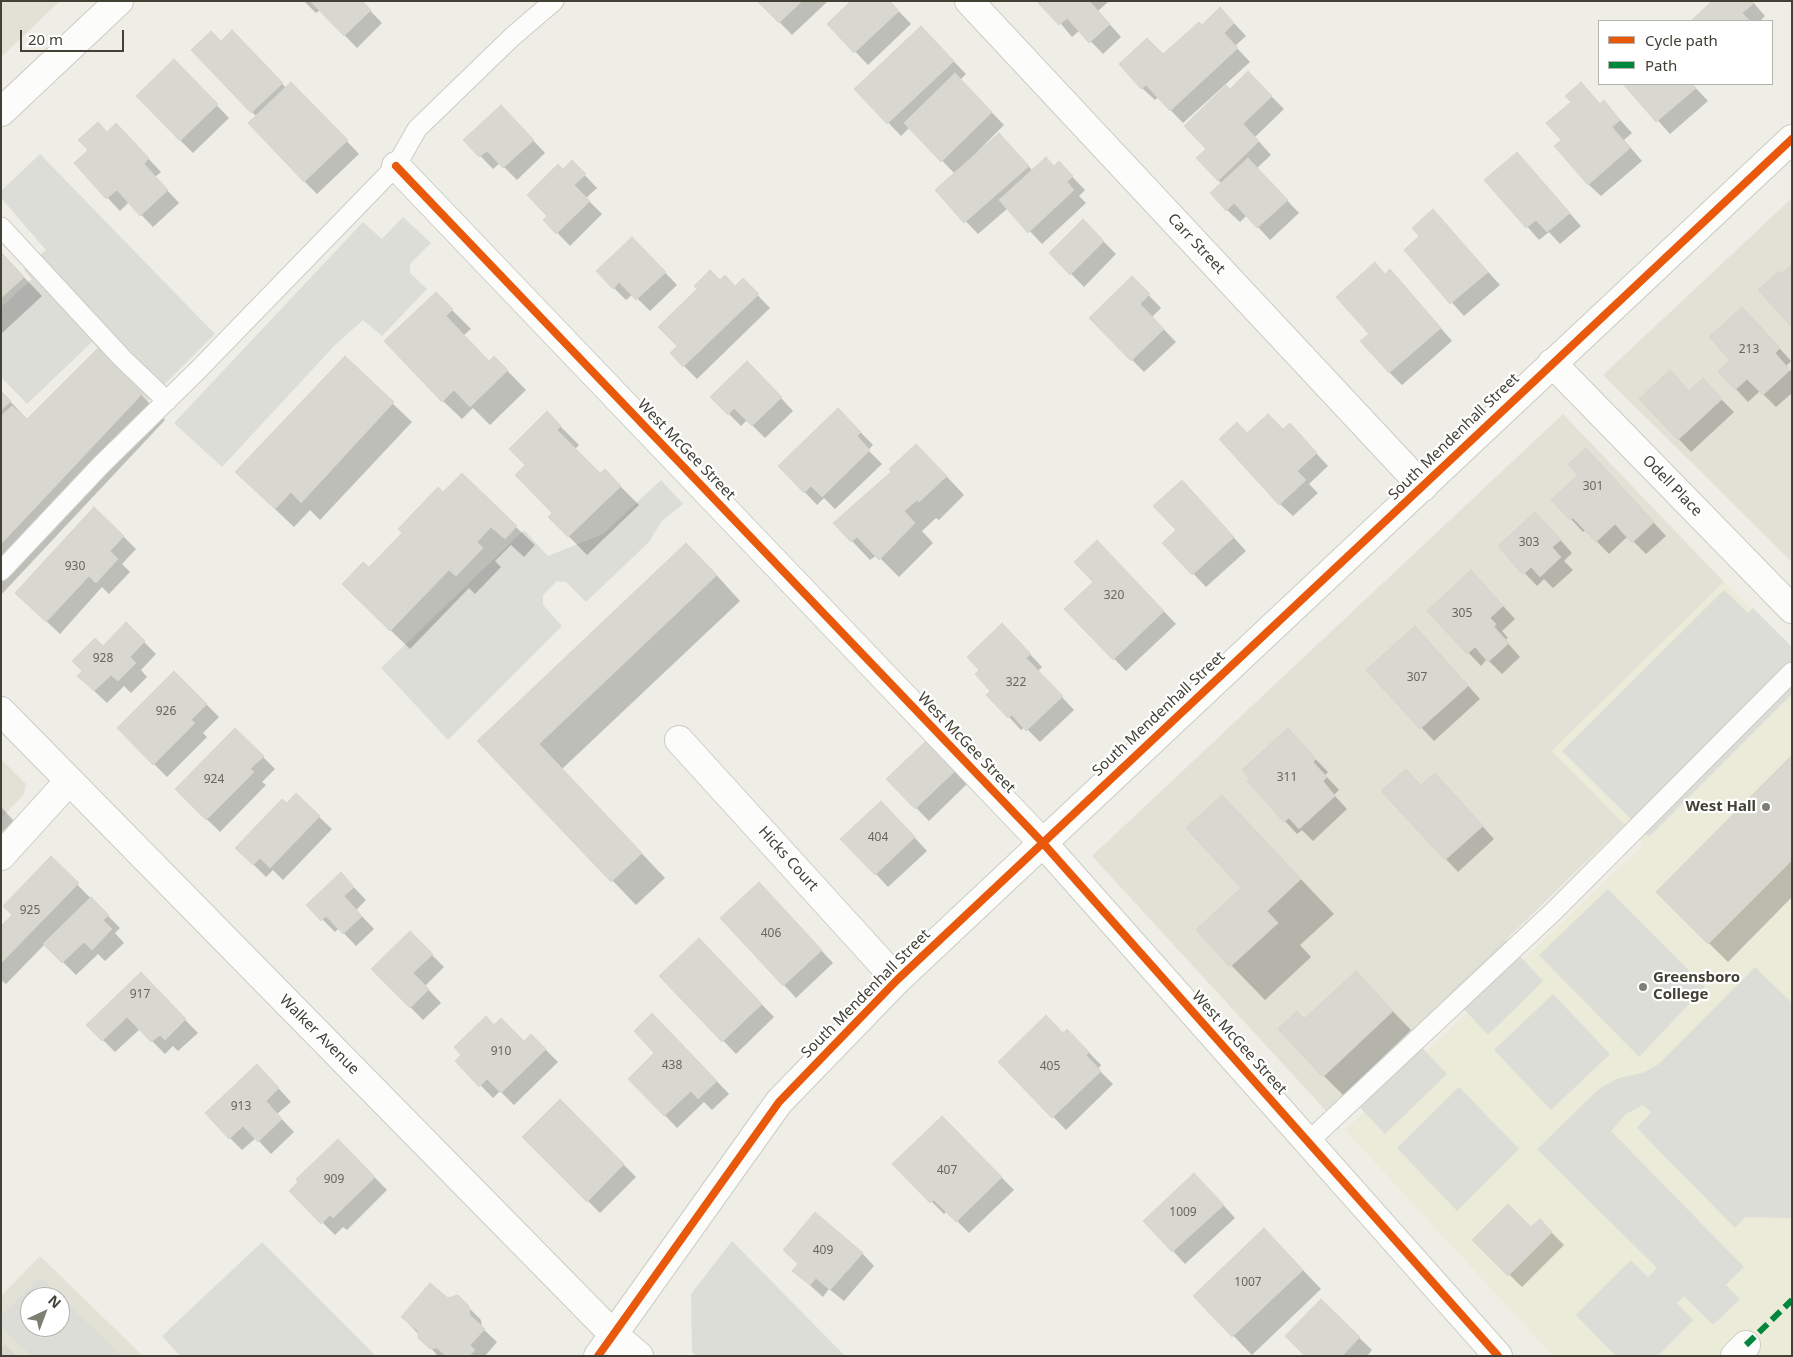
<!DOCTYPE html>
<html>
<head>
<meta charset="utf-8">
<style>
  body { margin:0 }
  #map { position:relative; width:1793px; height:1357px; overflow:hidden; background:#eeeee7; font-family:"Noto Sans",sans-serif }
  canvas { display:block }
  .frame { position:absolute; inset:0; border:2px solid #434135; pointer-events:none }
  .legend { position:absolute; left:1598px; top:20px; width:175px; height:65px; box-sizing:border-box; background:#fff; border:1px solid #b4b3ae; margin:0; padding:6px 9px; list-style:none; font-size:15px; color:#434135 }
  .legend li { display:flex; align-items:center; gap:10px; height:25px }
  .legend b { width:25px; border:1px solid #b4b3ae }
  .north { position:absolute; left:20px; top:1287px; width:50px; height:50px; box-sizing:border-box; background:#fff; border:1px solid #b4b3ae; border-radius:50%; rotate:43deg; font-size:14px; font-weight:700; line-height:20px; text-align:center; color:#434135 }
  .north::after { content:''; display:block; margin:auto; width:18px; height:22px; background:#7f7e73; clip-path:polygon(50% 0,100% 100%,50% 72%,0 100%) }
  .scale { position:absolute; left:20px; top:30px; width:104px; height:22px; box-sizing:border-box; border:2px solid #434135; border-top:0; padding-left:6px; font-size:15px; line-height:18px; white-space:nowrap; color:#434135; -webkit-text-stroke:4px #fff; paint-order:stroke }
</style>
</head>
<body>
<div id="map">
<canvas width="1793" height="1357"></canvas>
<div class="frame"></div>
<ul class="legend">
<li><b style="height:6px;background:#e8590c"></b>Cycle path</li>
<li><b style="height:6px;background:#00873e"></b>Path</li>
</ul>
<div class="north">N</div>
<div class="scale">20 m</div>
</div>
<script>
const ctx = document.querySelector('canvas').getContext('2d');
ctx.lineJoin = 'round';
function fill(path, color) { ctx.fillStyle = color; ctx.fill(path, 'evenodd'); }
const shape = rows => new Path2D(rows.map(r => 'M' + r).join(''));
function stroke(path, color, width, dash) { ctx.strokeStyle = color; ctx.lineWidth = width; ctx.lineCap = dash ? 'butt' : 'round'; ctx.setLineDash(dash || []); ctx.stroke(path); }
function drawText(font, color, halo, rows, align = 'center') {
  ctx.font = font + ' "Noto Sans",sans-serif'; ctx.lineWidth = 4.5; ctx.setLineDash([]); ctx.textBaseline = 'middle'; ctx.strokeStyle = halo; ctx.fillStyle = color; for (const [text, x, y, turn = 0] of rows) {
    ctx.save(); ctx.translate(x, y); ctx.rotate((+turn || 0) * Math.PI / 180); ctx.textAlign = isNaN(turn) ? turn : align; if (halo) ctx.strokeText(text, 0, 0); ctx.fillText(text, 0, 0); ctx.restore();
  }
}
const residential = shape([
  [1,1,60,1,1,57],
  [1792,198,1792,562,1603,375],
  [1563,414,1724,582,1552,751,1625,824,1328,1113,1092,856],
  [1,759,26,784,24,794,1,819],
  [40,1256,143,1356,1,1356,1,1296],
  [30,1297,60,1297,60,1327,30,1327]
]);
const education = shape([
  [1724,582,1792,649,1792,1356,1553,1356,1345,1130,1644,844,1552,751]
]);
const parking = shape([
  [40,154,215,334,148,401,92,342,27,404,1,377,1,307,32,279,24,270,46,250,1,198,1,191],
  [403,217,431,243,410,264,410,273,427,289,382,336,363,320,336,344,222,467,174,423,363,222,382,239],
  [661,480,683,504,661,522,649,542,586,602,566,582,557,581,543,595,543,605,562,626,448,740,381,668,524,530,548,556,603,534],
  [1724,590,1748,613,1753,608,1792,647,1792,694,1649,837,1562,751],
  [1608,889,1705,987,1639,1057,1539,955],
  [1505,940,1543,981,1488,1035,1449,993],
  [1755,967,1792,1003,1792,1218,1745,1217,1735,1228,1637,1128,1651,1112,1643,1105,1626,1114,1611,1131,1744,1267,1726,1285,1740,1299,1713,1325,1684,1296,1677,1303,1693,1320,1658,1356,1616,1356,1576,1315,1631,1260,1648,1277,1657,1268,1537,1149,1600,1088,1619,1078,1642,1073,1659,1064],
  [1553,994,1610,1054,1551,1110,1494,1050],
  [1407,1032,1447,1074,1385,1134,1344,1091],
  [1459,1087,1519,1149,1457,1211,1397,1148],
  [732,1241,845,1356,696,1356,692,1352,691,1294],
  [262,1242,376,1356,180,1356,162,1336],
  [40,1277,121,1356,32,1356,1,1326,1,1316],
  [30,1297,60,1297,60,1327,30,1327]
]);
const shadow = shape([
  [304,1,361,1,382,23,357,48,320,10,316,13],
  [759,1,828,1,792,35],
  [889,1,911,24,868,65,829,24],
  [1042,1,1109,1,1098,11,1121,37,1103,54,1080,30,1072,37],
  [1714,1,1752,1,1765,16,1760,21,1693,21],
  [1233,22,1246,36,1235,46,1250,62,1183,123,1158,97,1155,100,1142,88,1164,56,1202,27],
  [933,40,966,74,960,80,1004,125,978,151,980,152,999,135,1033,171,1054,167,1059,163,1085,190,1079,196,1086,203,1042,244,1008,208,978,234,937,191,955,174,910,127,901,136,856,89],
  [221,42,245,45,286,88,304,96,359,154,317,194,304,181,256,116,193,50],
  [186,73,229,118,193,153,180,140],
  [1248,73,1284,109,1255,137,1271,155,1257,168,1299,213,1270,240,1247,215,1240,222,1227,210,1222,184,1198,158,1207,149,1230,90],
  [1581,84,1601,105,1604,102,1632,133,1624,140,1642,161,1601,196,1588,184,1562,141,1572,102],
  [1625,84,1692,84,1708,101,1670,134],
  [513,119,545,153,517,180,500,163,493,169,465,140],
  [108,133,129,138,161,172,155,177,179,203,153,227,129,202,120,211,76,164],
  [1517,153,1581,226,1560,244,1549,232,1539,240,1486,180],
  [572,162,597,188,586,198,602,214,570,246,545,220,549,217,563,171],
  [1433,211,1500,285,1464,316,1405,250,1421,236],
  [1083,221,1116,254,1084,287,1051,253],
  [632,238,677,285,650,311,633,294,626,300,597,271],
  [1,253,42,296,1,334],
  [1386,275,1402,283,1452,341,1402,385,1389,372,1371,334],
  [1132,278,1161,308,1152,317,1176,342,1144,372,1091,318],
  [743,280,770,308,697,379,671,353,678,346,720,282,735,287],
  [436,294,471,329,463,336,489,363,494,357,526,390,490,425,473,408,462,419,443,401],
  [1755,321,1791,361,1786,366,1792,372,1792,393,1776,407,1760,391,1748,402,1736,389,1732,360],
  [345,358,412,422,320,520,310,510,294,527,256,491],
  [122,374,165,420,1,595,1,392,28,420],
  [760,375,793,411,765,438,747,420,741,426,712,397],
  [1690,392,1715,393,1734,412,1691,452,1641,399],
  [838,409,873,445,868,450,882,464,835,509,824,498,817,505,780,466],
  [547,413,579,445,575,449,600,475,605,471,639,505,587,555,550,517,554,513],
  [1283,431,1302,438,1328,466,1309,484,1318,493,1293,516,1280,504,1248,434],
  [1598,462,1666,536,1646,554,1628,536,1609,554,1586,530,1583,532,1571,519],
  [935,464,964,495,939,520,936,518,922,531,933,543,899,577,877,555,870,560,835,523,893,472],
  [443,494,516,527,535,545,524,557,511,545,495,561,501,567,475,594,469,588,410,649,343,584,369,569],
  [1194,494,1246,551,1206,587,1164,543,1178,530],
  [1548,526,1572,553,1564,561,1573,570,1553,588,1544,579,1537,586,1499,546],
  [123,536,136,549,122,564,130,572,109,594,102,587,60,634,30,606],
  [1109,554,1176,624,1126,671,1066,609,1095,582],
  [711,569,740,601,562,769,665,878,636,905,479,741],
  [1484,585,1515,619,1502,631,1508,638,1505,640,1520,657,1502,674,1487,659,1481,666,1429,611],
  [126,624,156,654,141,670,147,677,131,693,124,686,107,703,92,689],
  [1015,638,1042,667,1038,671,1074,710,1040,742,1025,727,1021,730,1009,717],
  [1427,640,1480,699,1434,741,1368,670],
  [174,672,219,717,203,733,207,737,167,777,118,728],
  [235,729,275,769,262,782,266,785,220,832,176,789],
  [1300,743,1328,772,1325,775,1339,790,1334,795,1347,809,1313,841,1302,830,1297,834,1285,821],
  [939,755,967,784,929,821,888,779],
  [1792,757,1792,897,1728,962,1657,892],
  [1421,787,1447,787,1494,839,1458,872,1446,859],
  [296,795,332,829,283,880,273,870,266,877,237,848],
  [1222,796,1334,914,1300,945,1311,957,1265,1000,1197,930,1243,888],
  [1,807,14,821,1,833],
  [894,815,927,851,888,887,876,874],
  [51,858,120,928,115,933,124,943,105,961,98,954,76,975,45,944,6,984,1,980,1,928,14,915],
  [341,874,366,900,356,910,374,929,356,946,339,928,335,932,308,905],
  [772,897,833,963,796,998,784,985],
  [410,933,444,967,425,986,441,1003,423,1020,373,969],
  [699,940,774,1017,736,1054,661,976],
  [153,987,198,1033,178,1051,173,1046,165,1054,140,1029,115,1052,88,1025],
  [1374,992,1411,1030,1343,1095,1324,1076,1304,1021],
  [494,1027,524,1042,531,1035,558,1062,514,1105,500,1091,493,1098,457,1061],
  [665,1027,729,1094,712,1110,704,1102,677,1128,630,1079,656,1053],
  [1067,1030,1101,1065,1098,1069,1113,1084,1066,1130,1000,1062],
  [270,1079,291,1102,277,1114,294,1132,271,1154,256,1138,242,1150,230,1138],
  [560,1101,636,1177,600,1213,524,1137],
  [942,1117,1014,1190,969,1233,947,1211,944,1214,894,1164],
  [338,1140,387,1190,347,1230,343,1227,335,1235,291,1191],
  [1207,1187,1235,1218,1185,1264,1173,1251],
  [1540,1221,1564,1245,1522,1287,1474,1240,1531,1229],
  [1283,1249,1321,1289,1252,1355,1195,1296],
  [862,1253,874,1266,844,1301,829,1289,823,1297,794,1271],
  [458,1297,481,1320,482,1328,497,1342,485,1356,438,1356,403,1317],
  [1321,1301,1372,1350,1367,1356,1306,1356]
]);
const building = shape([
  [310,1,362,1,371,10,344,36,310,1],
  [757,1,802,1,779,23,757,1],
  [851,1,890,1,899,11,854,53,827,24,851,1],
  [1040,1,1089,1,1110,24,1089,43,1067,18,1059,25,1038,3,1040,1],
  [1712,1,1752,1,1754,3,1742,13,1750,21,1691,21,1712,1],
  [1220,7,1234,23,1224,33,1238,48,1170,111,1146,85,1141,89,1119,64,1147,38,1163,54,1199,22,1202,25,1220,7],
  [921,26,954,61,887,124,854,89,921,26],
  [232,30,283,83,251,113,191,50,211,31,221,41,232,30],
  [174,59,218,104,180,141,136,96,174,59],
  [1248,71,1272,96,1243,124,1259,141,1218,181,1196,158,1206,149,1184,126,1226,85,1230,89,1248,71],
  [955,73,992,112,941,162,904,123,955,73],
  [291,82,348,140,304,182,248,123,291,82],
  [1581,82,1600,104,1604,100,1620,120,1612,127,1630,148,1588,185,1554,146,1561,140,1546,123,1571,102,1565,96,1581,82],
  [1623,84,1692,84,1696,88,1656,122,1623,84],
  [501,105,534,140,503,168,487,151,479,157,463,140,501,105],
  [98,122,107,132,116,123,149,158,144,164,168,190,140,216,117,190,106,199,74,163,88,150,78,140,98,122],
  [999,133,1029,166,964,223,935,190,999,133],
  [1517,152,1570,213,1547,232,1536,220,1526,228,1484,180,1517,152],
  [1046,157,1054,166,1059,161,1073,176,1067,182,1074,190,1028,233,999,200,1046,157],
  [1248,158,1288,200,1257,228,1234,203,1226,211,1210,193,1248,158],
  [572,160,586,174,574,185,590,201,556,234,543,220,547,216,527,195,558,164,563,169,572,160],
  [1433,209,1488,272,1450,304,1404,250,1419,236,1412,228,1433,209],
  [1083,219,1104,241,1070,275,1049,253,1083,219],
  [632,237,666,272,636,300,619,282,613,289,596,271,632,237],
  [1,252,24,277,1,298,1,252],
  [1375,262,1385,274,1390,269,1441,328,1389,373,1360,341,1369,334,1336,297,1375,262],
  [1792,264,1792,327,1758,290,1779,271,1782,274,1792,264],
  [710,270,720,280,725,275,735,286,743,278,759,294,683,367,670,353,677,346,658,327,697,289,694,286,710,270],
  [1132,276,1150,294,1140,304,1164,329,1131,361,1089,318,1132,276],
  [436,292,453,309,446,316,489,361,494,356,508,370,470,407,454,390,442,402,384,341,436,292],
  [1742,307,1780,348,1775,353,1790,370,1763,395,1747,379,1735,390,1718,371,1730,360,1709,337,1742,307],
  [98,348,142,394,1,544,1,416,12,406,27,419,98,348],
  [345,356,394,402,301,503,291,492,275,509,235,472,345,356],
  [747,361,782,397,752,426,734,408,728,415,710,397,747,361],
  [1670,370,1689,391,1703,378,1722,399,1678,440,1639,399,1670,370],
  [1,391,11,401,1,410,1,391],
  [838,408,861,432,857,436,870,450,822,497,811,486,804,493,778,466,838,408],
  [547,411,561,426,557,430,600,473,605,469,621,486,568,537,548,517,552,513,515,475,525,465,509,449,547,411],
  [1268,414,1283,429,1290,423,1317,453,1297,471,1306,480,1279,505,1219,439,1237,422,1247,433,1268,414],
  [916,444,947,476,919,502,917,500,904,511,915,523,879,560,857,537,851,542,833,523,891,472,889,469,916,444],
  [1586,448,1654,522,1632,543,1615,524,1596,542,1573,518,1570,520,1551,500,1578,475,1568,464,1586,448],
  [462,473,517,526,505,539,491,527,477,542,483,548,456,576,449,570,390,631,342,584,363,562,369,567,402,533,398,529,438,487,443,492,462,473],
  [1182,480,1234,537,1192,575,1162,543,1176,530,1153,506,1182,480],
  [94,507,124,536,110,551,118,559,96,583,89,576,46,622,15,593,94,507],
  [1535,512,1561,540,1552,547,1561,557,1540,577,1531,567,1523,575,1498,546,1535,512],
  [1097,540,1164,611,1113,660,1064,609,1093,582,1074,562,1097,540],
  [686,543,717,575,539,744,642,853,611,882,477,741,686,543],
  [1471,570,1503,606,1490,618,1496,624,1494,627,1509,643,1488,662,1475,647,1467,654,1427,611,1471,570],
  [126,622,145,641,130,657,136,663,118,681,111,675,94,691,77,676,82,671,72,661,95,638,103,646,126,622],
  [1002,623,1031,654,1026,658,1063,696,1026,731,1012,715,1008,718,986,695,990,691,975,674,979,670,967,657,1002,623],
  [1415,626,1468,686,1420,729,1366,670,1415,626],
  [174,671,207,704,191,720,195,723,153,765,117,728,174,671],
  [235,728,264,756,250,769,254,772,206,820,175,789,235,728],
  [1288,728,1316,759,1313,762,1327,777,1323,781,1335,796,1299,829,1289,818,1284,822,1247,781,1250,779,1242,770,1288,728],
  [926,741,955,771,915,809,886,779,926,741],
  [1792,755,1792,860,1708,944,1656,892,1792,755],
  [1406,769,1421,785,1435,773,1483,826,1445,860,1381,791,1406,769],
  [296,793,320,816,270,868,260,858,253,865,235,848,282,799,287,803,296,793],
  [1222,795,1301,879,1267,911,1278,923,1230,967,1196,930,1241,888,1186,828,1222,795],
  [881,801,915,837,875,875,840,839,881,801],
  [51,856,79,883,1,963,1,926,12,915,3,906,51,856],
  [341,872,354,887,344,896,362,916,343,934,326,916,321,921,306,905,341,872],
  [759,882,822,950,783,986,720,918,759,882],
  [91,897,109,915,103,920,112,929,92,950,84,942,62,963,43,944,91,897],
  [410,931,433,954,413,973,429,989,410,1008,371,969,410,931],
  [699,938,762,1004,722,1042,659,976,699,938],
  [1356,971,1393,1011,1323,1077,1278,1029,1297,1011,1304,1019,1356,971],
  [141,972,186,1019,165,1040,160,1035,151,1042,127,1017,102,1041,86,1025,141,972],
  [652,1013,717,1081,698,1099,691,1091,664,1116,628,1079,654,1053,634,1031,652,1013],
  [1046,1015,1063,1033,1067,1029,1089,1052,1086,1055,1101,1071,1052,1118,998,1062,1046,1015],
  [486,1016,494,1025,501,1018,524,1041,531,1034,546,1049,501,1093,487,1079,479,1087,455,1061,461,1055,454,1047,486,1016],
  [257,1064,279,1088,266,1101,282,1119,258,1142,243,1126,229,1139,205,1113,257,1064],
  [560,1099,624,1164,587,1202,522,1137,560,1099],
  [942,1116,1002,1177,956,1222,934,1200,930,1203,892,1164,942,1116],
  [338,1139,375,1177,333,1218,330,1215,321,1224,289,1191,298,1182,296,1179,338,1139],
  [1194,1173,1224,1205,1172,1252,1143,1221,1194,1173],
  [1508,1204,1531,1227,1540,1219,1552,1232,1508,1276,1472,1240,1508,1204],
  [815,1212,863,1253,830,1290,816,1278,810,1285,792,1271,798,1264,783,1250,815,1212],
  [1264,1228,1303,1270,1232,1337,1193,1296,1264,1228],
  [430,1283,448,1298,458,1295,469,1306,470,1315,485,1329,470,1345,475,1350,469,1356,446,1356,437,1348,430,1349,418,1338,418,1331,401,1317,430,1283],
  [1321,1299,1360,1337,1342,1356,1305,1356,1285,1336,1321,1299],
  [5,1345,16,1356,1,1356,1,1349,5,1345]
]);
const service = shape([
  [1,227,123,359,167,401],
  [1,571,101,465,198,370,396,166,417,129,512,37,554,1],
  [1308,1142,1555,910,1792,672]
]);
const minor = shape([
  [969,1,1423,487],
  [396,166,1042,842,1498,1356],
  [1552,363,1792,609],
  [1,711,612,1333,639,1356],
  [679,740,897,980],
  [1,856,69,781],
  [1735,1356,1746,1345]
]);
const tertiary = shape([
  [1,112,119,1],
  [598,1356,779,1102,897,980,1792,139]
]);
const quiet = shape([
  [1746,1345,1792,1300]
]);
const cycleway = shape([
  [396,166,1042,842,1498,1356],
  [598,1356,779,1102,897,980,1792,139]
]);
const markers = [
  [1766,807,5,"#7f7e73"],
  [1643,987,5,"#7f7e73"]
];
const numberNames = [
  ["213",1749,350],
  ["301",1593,487],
  ["303",1529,543],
  ["930",75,567],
  ["320",1114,596],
  ["305",1462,614],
  ["928",103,659],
  ["307",1417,678],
  ["322",1016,683],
  ["926",166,712],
  ["311",1287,778],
  ["924",214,780],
  ["404",878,838],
  ["925",30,911],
  ["406",771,934],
  ["917",140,995],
  ["910",501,1052],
  ["438",672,1066],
  ["405",1050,1067],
  ["913",241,1107],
  ["407",947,1171],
  ["909",334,1180],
  ["1009",1183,1213],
  ["409",823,1251],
  ["1007",1248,1283]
];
const streetNames = [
  ["Carr Street",1196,244,47],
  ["South Mendenhall Street",1454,437,-44],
  ["West McGee Street",686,450,46],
  ["Odell Place",1672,486,46],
  ["South Mendenhall Street",1159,714,-43],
  ["West McGee Street",966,743,46],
  ["Hicks Court",788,859,48],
  ["South Mendenhall Street",866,994,-45],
  ["Walker Avenue",319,1035,45],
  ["West McGee Street",1239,1043,48]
];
const poiNames = [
  ["West Hall",1756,807],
  ["Greensboro",1653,978,"left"],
  ["College",1653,995,"left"]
];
fill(residential, '#e1e1d5');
fill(education, '#ebebda');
fill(parking, '#ddddd7');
fill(shadow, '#0003');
fill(building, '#d8d7d0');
stroke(building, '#d6d6cd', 1);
stroke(service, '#ccccc5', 21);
stroke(minor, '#ccccc5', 30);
stroke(tertiary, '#ccccc5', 30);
stroke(service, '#fcfcfb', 19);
stroke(minor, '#fcfcfb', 28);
stroke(tertiary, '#fcfcfb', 28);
stroke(quiet, '#00873e', 6, [12, 6]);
stroke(cycleway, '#e8590c', 8);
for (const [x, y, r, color] of markers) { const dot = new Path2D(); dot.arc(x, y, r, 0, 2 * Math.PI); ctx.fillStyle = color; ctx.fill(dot); stroke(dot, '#fff', 2); }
drawText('12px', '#69675c', null, numberNames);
drawText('15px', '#434135', '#fff', streetNames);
drawText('bold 15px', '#434135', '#fff', poiNames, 'right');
</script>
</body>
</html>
